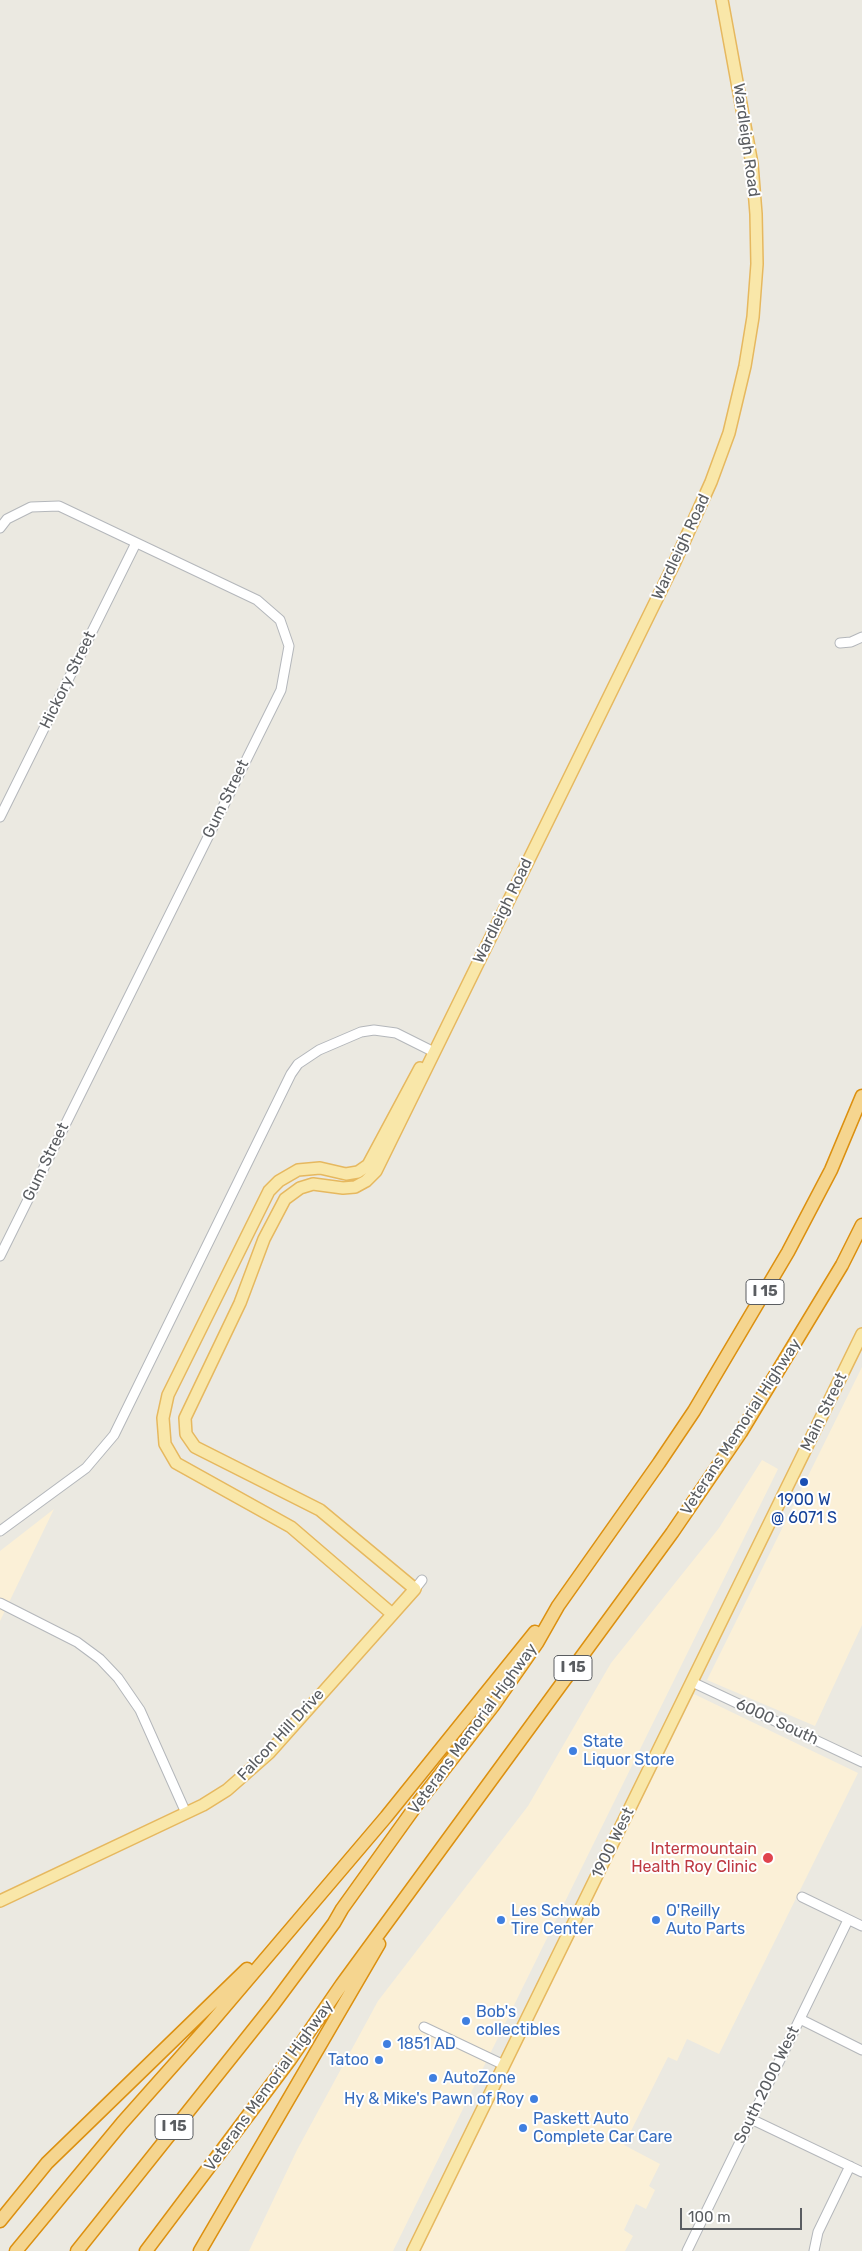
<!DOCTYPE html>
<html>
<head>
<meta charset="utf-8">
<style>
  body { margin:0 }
  #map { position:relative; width:862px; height:2251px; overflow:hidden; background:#ebe9e1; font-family:Rubik,sans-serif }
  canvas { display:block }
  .scale { position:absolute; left:680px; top:2208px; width:122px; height:22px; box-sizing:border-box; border:2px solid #5a5d61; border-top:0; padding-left:6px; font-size:15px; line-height:18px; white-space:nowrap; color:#5a5d61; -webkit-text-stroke:4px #fff; paint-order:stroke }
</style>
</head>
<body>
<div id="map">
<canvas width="862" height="2251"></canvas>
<div class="scale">100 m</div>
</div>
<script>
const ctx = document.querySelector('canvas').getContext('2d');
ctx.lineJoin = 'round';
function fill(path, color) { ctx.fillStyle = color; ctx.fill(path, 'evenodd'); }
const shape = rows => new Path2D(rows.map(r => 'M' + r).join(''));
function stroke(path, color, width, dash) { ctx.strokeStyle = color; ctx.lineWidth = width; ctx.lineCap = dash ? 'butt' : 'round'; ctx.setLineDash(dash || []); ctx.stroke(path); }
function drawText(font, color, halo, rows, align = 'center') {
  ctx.font = font + ' Rubik,sans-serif'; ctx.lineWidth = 4; ctx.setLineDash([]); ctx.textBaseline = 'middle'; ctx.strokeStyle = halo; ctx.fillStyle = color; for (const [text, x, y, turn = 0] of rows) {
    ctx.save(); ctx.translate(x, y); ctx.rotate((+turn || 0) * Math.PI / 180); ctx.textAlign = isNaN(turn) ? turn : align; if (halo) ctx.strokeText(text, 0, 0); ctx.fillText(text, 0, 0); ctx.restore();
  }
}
const commercial = shape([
  [862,1367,862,1625,815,1726,707,1680],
  [762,1460,778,1469,393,2251,249,2251,297,2150,378,2001,528,1806,611,1663,719,1528],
  [54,1509,0,1621,0,1551],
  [694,1694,858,1773,719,2054,687,2039,677,2061,668,2057,624,2145,660,2164,649,2186,655,2190,646,2209,636,2204,624,2230,633,2236,625,2251,418,2251]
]);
const minor = shape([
  [0,528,7,519,31,507,59,506,257,600,280,620,289,646,281,690,0,1256],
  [840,643,851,642,862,637],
  [0,817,136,543],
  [0,1531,86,1468,114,1435,291,1074,298,1064,319,1050,361,1032,374,1030,396,1033,434,1052],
  [415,1589,422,1580],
  [0,1603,77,1642,100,1659,118,1678,140,1710,186,1813],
  [692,1682,862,1762],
  [802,1897,862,1926],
  [800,2019,862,2050],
  [424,2027,504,2065],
  [751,2119,862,2172],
  [687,2251,848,1920],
  [814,2251,818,2232,850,2166]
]);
const major = shape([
  [391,1613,291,1527,176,1463,165,1444,163,1418,168,1395,269,1191,279,1181,298,1170,320,1168,346,1174,358,1172,368,1165,420,1068],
  [0,1901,203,1805,227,1790,269,1753,415,1589,320,1510,195,1447,186,1434,185,1418,240,1303,264,1239,285,1199,300,1188,313,1184,343,1188,355,1187,366,1181,376,1171,674,564,711,482,729,433,745,366,753,317,757,264,756,214,752,164,722,0],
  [413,2251,862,1334]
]);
const highway = shape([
  [0,2221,47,2163,247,1969],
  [16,2251,122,2123,210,2024,386,1817,535,1632],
  [77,2251,273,2005,334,1923,342,1909,418,1803,493,1706,537,1643,558,1606,659,1463,694,1411,788,1252,831,1170,862,1096],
  [146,2251,289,2061,342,1984,672,1533,741,1432,842,1265,862,1225],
  [200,2251,379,1944]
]);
const markers = [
  [804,1482,5,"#1a4fb4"],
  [573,1751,5,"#3f7fe0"],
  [768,1858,6,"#e0444e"],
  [501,1920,5,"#3f7fe0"],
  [656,1920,5,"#3f7fe0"],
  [466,2021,5,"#3f7fe0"],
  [387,2044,5,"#3f7fe0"],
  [379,2060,5,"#3f7fe0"],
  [433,2078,5,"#3f7fe0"],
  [534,2099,5,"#3f7fe0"],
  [523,2128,5,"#3f7fe0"]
];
const shields = [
  [765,1292,38],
  [573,1668,38],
  [174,2127,38]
];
const shieldNames = [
  ["I 15",765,1292],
  ["I 15",573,1668],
  ["I 15",174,2127]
];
const streetNames = [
  ["Wardleigh Road",746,140,82],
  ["Wardleigh Road",681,547,-65],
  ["Hickory Street",68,680,-64],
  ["Gum Street",226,799,-64],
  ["Wardleigh Road",503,911,-64],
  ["Gum Street",46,1162,-64],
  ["Main Street",824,1412,-64],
  ["Veterans Memorial Highway",741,1427,-57],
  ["6000 South",777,1722,25],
  ["Veterans Memorial Highway",473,1729,-54],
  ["Falcon Hill Drive",281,1735,-47],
  ["1900 West",613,1843,-64],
  ["South 2000 West",767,2085,-64],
  ["Veterans Memorial Highway",269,2086,-54]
];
const transitNames = [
  ["1900 W",804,1500],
  ["@ 6071 S",804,1518]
];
const shopNames = [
  ["State",583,1742],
  ["Liquor Store",583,1760],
  ["Les Schwab",511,1911],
  ["Tire Center",511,1929],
  ["O'Reilly",666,1911],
  ["Auto Parts",666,1929],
  ["Bob's",476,2012],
  ["collectibles",476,2030],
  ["1851 AD",397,2044],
  ["Tatoo",369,2060,"right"],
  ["AutoZone",443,2078],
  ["Hy & Mike's Pawn of Roy",524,2099,"right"],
  ["Paskett Auto",533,2119],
  ["Complete Car Care",533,2137]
];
const healthNames = [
  ["Intermountain",757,1849],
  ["Health Roy Clinic",757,1867]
];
fill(commercial, '#fbf0d7');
stroke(minor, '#b4b7bb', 11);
stroke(major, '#e6b85f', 14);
stroke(highway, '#dc9010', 15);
stroke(minor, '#fff', 9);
stroke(major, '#f9e7a9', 11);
stroke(highway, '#f5d58f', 12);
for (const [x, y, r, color] of markers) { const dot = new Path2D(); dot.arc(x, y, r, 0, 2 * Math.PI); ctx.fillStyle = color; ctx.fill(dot); stroke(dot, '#fff', 2); }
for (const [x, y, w] of shields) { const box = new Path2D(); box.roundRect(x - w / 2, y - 12.5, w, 25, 4); ctx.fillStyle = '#fff'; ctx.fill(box); stroke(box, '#5a5d61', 1); }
drawText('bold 15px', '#5a5d61', null, shieldNames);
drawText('16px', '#5a5d61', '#fff', streetNames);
drawText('16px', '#164399', '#fff', transitNames);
drawText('16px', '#366cbe', '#fff', shopNames, 'left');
drawText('16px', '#be3a42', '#fff', healthNames, 'right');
</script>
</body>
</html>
